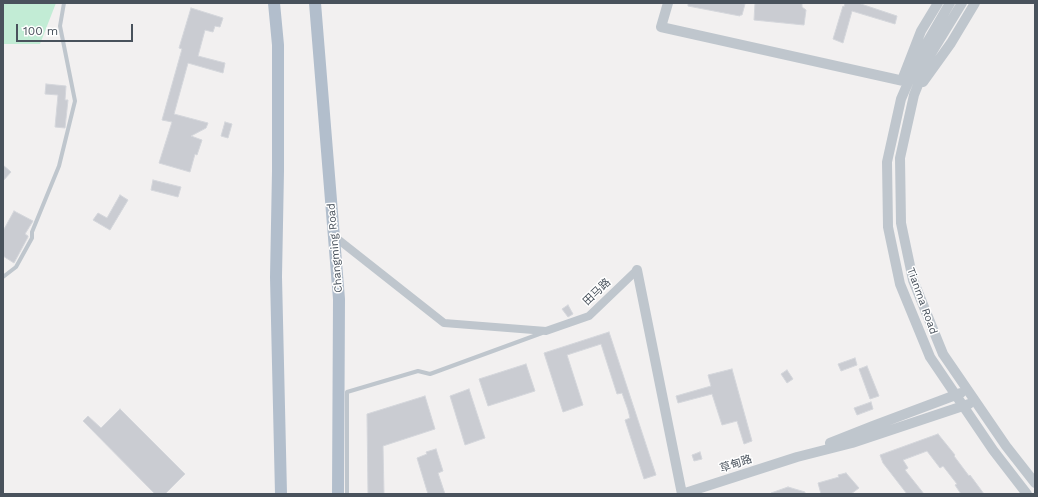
<!DOCTYPE html>
<html>
<head>
<meta charset="utf-8">
<style>
  body { margin:0 }
  #map { position:relative; width:1038px; height:497px; overflow:hidden; background:#f2f0f0; font-family:"Work Sans",sans-serif }
  canvas { display:block }
  .frame { position:absolute; inset:0; border:4px solid #49525c; pointer-events:none }
  .scale { position:absolute; left:16px; top:24px; width:117px; height:18px; box-sizing:border-box; border:2px solid #49525c; border-top:0; padding-left:5px; font-size:12px; line-height:14px; white-space:nowrap; color:#49525c; -webkit-text-stroke:3px #fff; paint-order:stroke }
</style>
</head>
<body>
<div id="map">
<canvas width="1038" height="497"></canvas>
<div class="frame"></div>
<div class="scale">100 m</div>
</div>
<script>
const ctx = document.querySelector('canvas').getContext('2d');
ctx.lineJoin = 'round';
function fill(path, color) { ctx.fillStyle = color; ctx.fill(path, 'evenodd'); }
const shape = rows => new Path2D(rows.map(r => 'M' + r).join(''));
function stroke(path, color, width, dash) { ctx.strokeStyle = color; ctx.lineWidth = width; ctx.lineCap = dash ? 'butt' : 'round'; ctx.setLineDash(dash || []); ctx.stroke(path); }
function drawText(font, color, halo, rows, align = 'center') {
  ctx.font = font + ' "Work Sans","Noto Sans SC",sans-serif'; ctx.lineWidth = 3; ctx.setLineDash([]); ctx.textBaseline = 'middle'; ctx.strokeStyle = halo; ctx.fillStyle = color; for (const [text, x, y, turn = 0] of rows) {
    ctx.save(); ctx.translate(x, y); ctx.rotate((+turn || 0) * Math.PI / 180); ctx.textAlign = isNaN(turn) ? turn : align; if (halo) ctx.strokeText(text, 0, 0); ctx.fillText(text, 0, 0); ctx.restore();
  }
}
const green = shape([
  [3,3,56,3,40,44,3,44]
]);
const building = shape([
  [688,3,738,3,745,4,742,15,740,15,740,16,688,6,688,3],
  [755,3,802,3,802,7,806,10,804,25,754,20,755,3],
  [845,3,858,3,897,16,895,24,852,11,843,43,833,39,843,6,844,7,845,3],
  [191,8,223,18,220,27,215,26,213,32,205,30,198,56,225,63,223,73,188,63,174,114,208,123,206,128,191,136,202,140,197,155,195,154,190,172,159,163,172,122,162,120,182,49,179,48,191,8],
  [46,84,66,86,65,100,68,100,65,128,55,127,58,95,45,94,46,84],
  [225,122,232,124,228,138,221,136,225,122],
  [3,165,11,172,3,181,3,165],
  [153,180,181,187,178,197,151,190,153,180],
  [120,195,128,200,110,230,93,220,98,213,107,218,120,195],
  [14,211,33,221,25,234,28,236,28,237,14,263,3,256,3,231,14,211],
  [568,305,573,314,568,317,562,309,568,305],
  [609,332,656,475,644,479,625,420,630,418,628,410,622,393,617,394,601,344,567,355,583,405,563,412,544,353,609,332],
  [855,358,857,365,841,371,838,364,855,358],
  [526,364,535,391,488,406,479,379,526,364],
  [867,366,879,396,870,399,859,369,867,366],
  [732,369,752,441,744,444,737,421,722,425,712,394,678,403,676,396,711,386,708,375,732,369],
  [787,370,793,379,787,383,781,374,787,370],
  [469,389,485,438,465,445,450,396,469,389],
  [425,396,435,429,383,446,384,494,368,494,367,414,425,396],
  [871,402,873,409,857,415,854,408,871,402],
  [120,409,185,474,165,494,155,494,83,421,88,416,101,428,120,409],
  [938,434,955,455,954,456,969,476,970,475,984,494,961,494,955,485,957,484,943,466,940,468,927,451,903,460,908,468,905,470,924,494,907,494,883,463,880,455,938,434],
  [436,449,443,471,438,473,445,494,428,494,417,458,427,454,426,452,436,449],
  [700,452,702,459,694,461,692,455,700,452],
  [846,473,859,488,851,494,821,494,818,483,839,477,838,475,846,473],
  [788,487,805,492,805,494,771,494,771,493,788,487]
]);
const service = shape([
  [3,277,16,267,32,238,32,232,59,166,75,101,60,26,64,3],
  [347,494,347,392,418,371,430,374,542,333]
]);
const minor = shape([
  [335,237,444,323,546,331,589,316,637,270]
]);
const tertiary = shape([
  [668,3,661,27,908,82],
  [950,3,921,53,901,99,887,162,888,227,900,284,930,357,993,450,1027,494],
  [962,3,929,57,914,95,900,158,901,223,913,280,943,354,1006,446,1035,483],
  [902,80,921,31,938,3],
  [923,82,951,43,975,3],
  [637,270,682,494],
  [830,443,873,426,961,393],
  [682,494,797,457,852,443,969,404]
]);
const primary = shape([
  [274,3,278,45,278,171,276,277,281,494],
  [315,3,339,299,338,494]
]);
const streetNames = [
  ["Changming Road",335,248,-95],
  ["田马路",597,292,-44],
  ["Tianma Road",922,301,70],
  ["草甸路",736,464,-18]
];
fill(green, '#c2ecd5');
fill(building, '#caccd2');
stroke(building, '#d4d6db', 1);
stroke(service, '#bfc6cd', 4);
stroke(minor, '#bfc6cd', 8);
stroke(tertiary, '#bfc6cd', 10);
stroke(primary, '#b2becc', 12);
drawText('11px', '#49525c', '#fff', streetNames);
</script>
</body>
</html>
